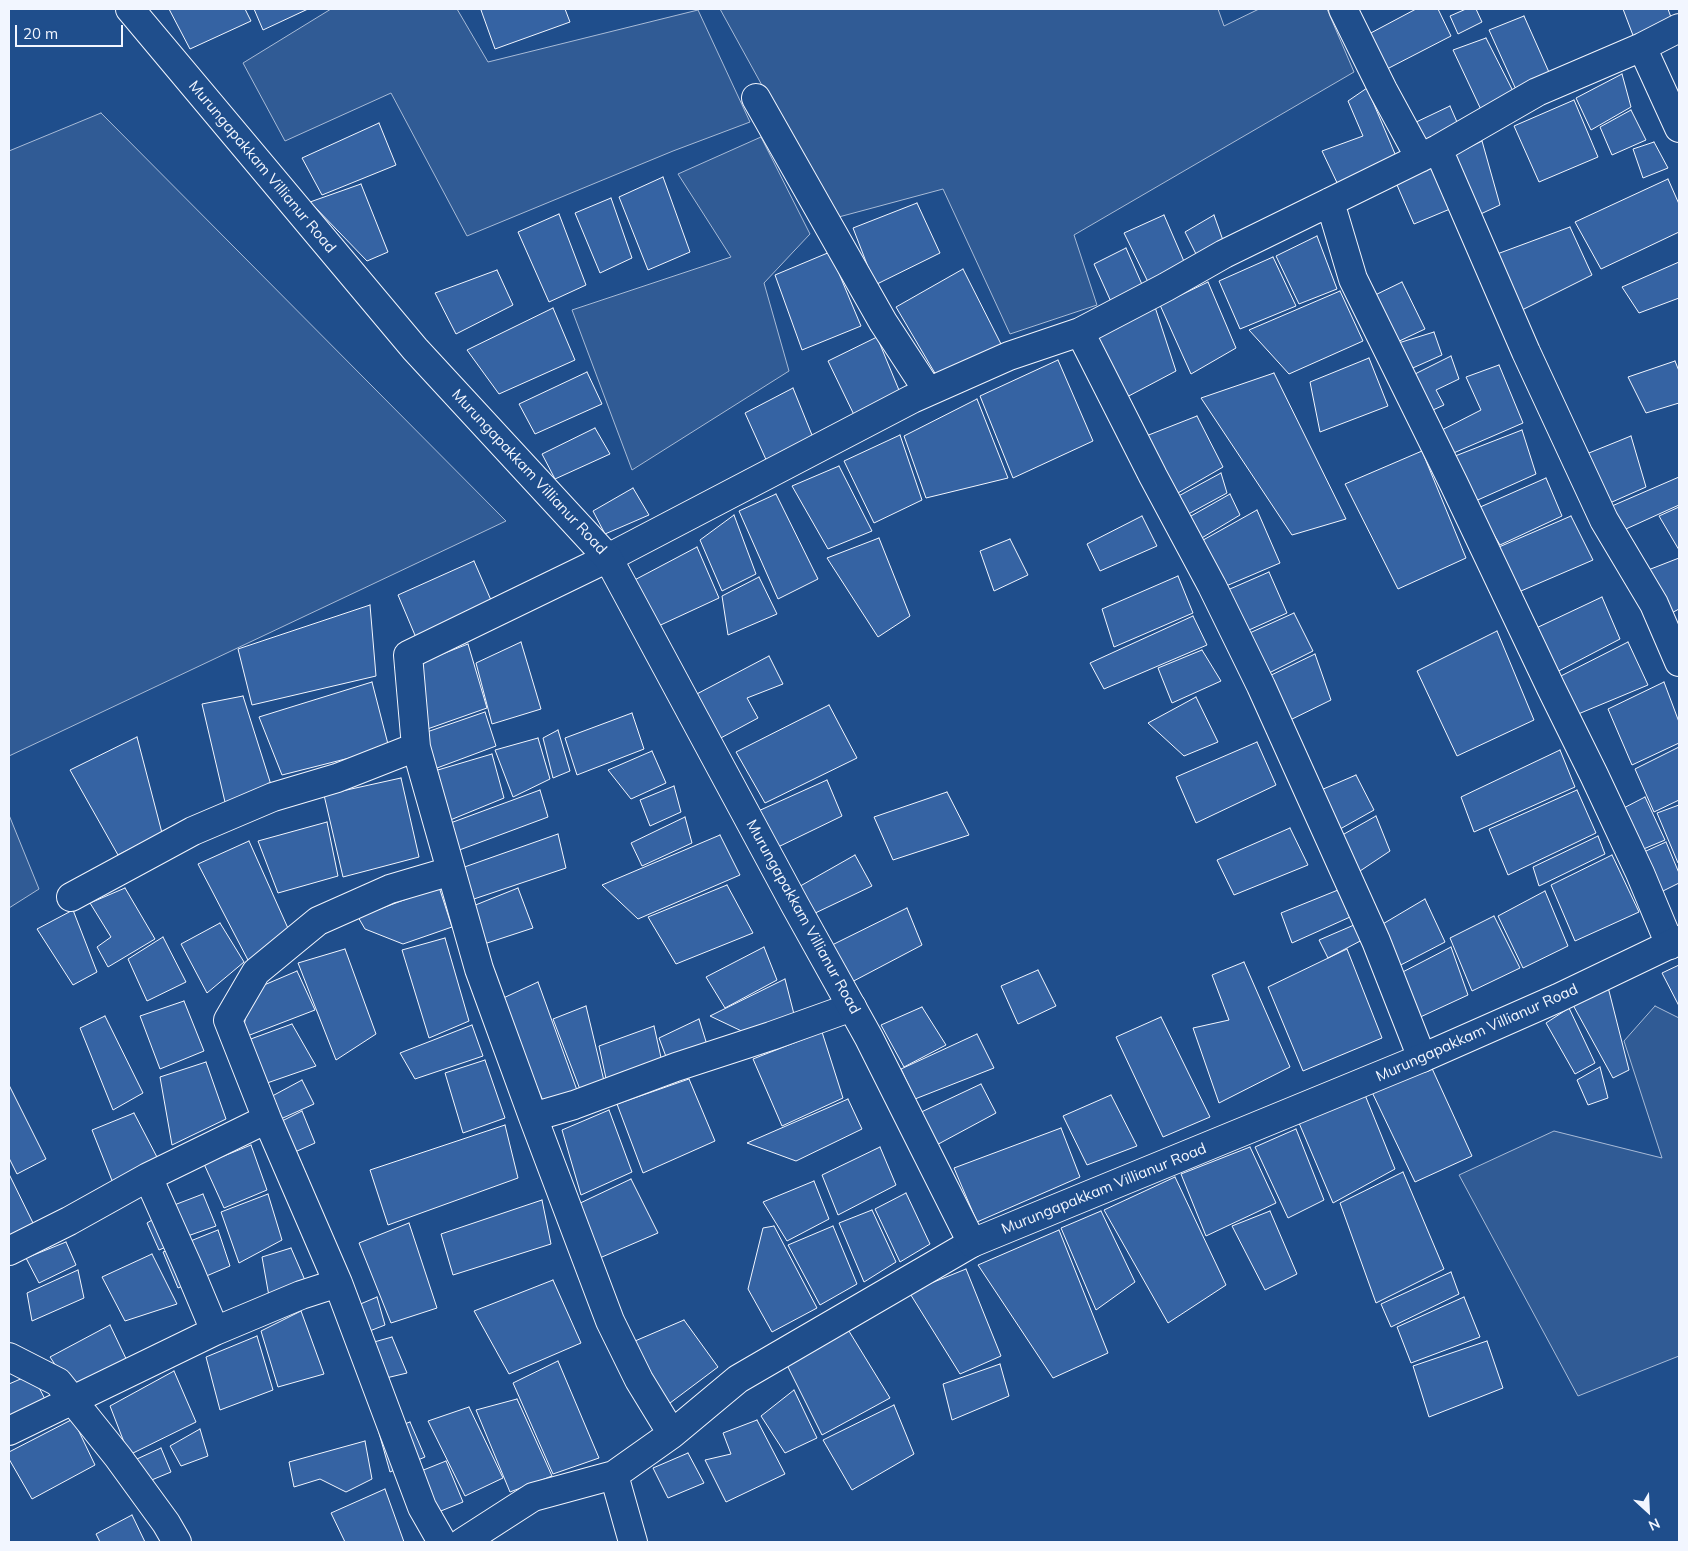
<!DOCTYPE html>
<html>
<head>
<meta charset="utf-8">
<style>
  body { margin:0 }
  #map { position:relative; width:1688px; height:1551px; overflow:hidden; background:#1f4e8c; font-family:Mulish,sans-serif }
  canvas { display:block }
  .frame { position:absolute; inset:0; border:10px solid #f2f6ff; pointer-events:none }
  .north { position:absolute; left:1623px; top:1486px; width:50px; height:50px; -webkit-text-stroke:4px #1f4e8c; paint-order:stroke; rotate:155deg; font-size:14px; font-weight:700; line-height:20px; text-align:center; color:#f2f6ff }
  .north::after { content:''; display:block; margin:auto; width:18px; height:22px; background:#f2f6ff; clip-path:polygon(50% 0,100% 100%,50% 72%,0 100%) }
  .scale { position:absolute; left:15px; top:25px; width:108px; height:22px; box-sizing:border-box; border:2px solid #f2f6ff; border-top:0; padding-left:6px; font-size:15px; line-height:18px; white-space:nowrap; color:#f2f6ff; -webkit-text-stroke:4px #1f4e8c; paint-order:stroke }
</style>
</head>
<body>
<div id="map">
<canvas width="1688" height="1551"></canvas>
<div class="frame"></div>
<div class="north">N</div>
<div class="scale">20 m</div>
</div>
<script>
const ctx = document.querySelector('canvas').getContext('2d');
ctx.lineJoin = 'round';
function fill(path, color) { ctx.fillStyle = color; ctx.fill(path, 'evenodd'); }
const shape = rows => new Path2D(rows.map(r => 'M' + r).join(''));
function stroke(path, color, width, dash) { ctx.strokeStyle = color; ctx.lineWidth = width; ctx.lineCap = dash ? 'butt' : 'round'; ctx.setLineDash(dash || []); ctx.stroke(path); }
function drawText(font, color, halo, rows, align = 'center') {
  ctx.font = font + ' Mulish,sans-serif'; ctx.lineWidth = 4; ctx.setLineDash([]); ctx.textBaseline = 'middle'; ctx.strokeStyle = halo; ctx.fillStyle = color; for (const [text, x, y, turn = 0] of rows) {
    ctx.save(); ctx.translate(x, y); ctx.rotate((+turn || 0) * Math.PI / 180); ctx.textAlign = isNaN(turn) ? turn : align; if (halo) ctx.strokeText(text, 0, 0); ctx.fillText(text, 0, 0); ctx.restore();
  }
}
const built = shape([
  [331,9,457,9,488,62,698,10,750,122,673,151,467,236,391,93,285,141,243,63,331,9],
  [720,9,1218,9,1224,26,1259,9,1327,9,1354,72,1074,235,1097,305,1010,334,943,189,835,218,720,9],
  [101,113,506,521,9,756,9,151,101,113],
  [761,137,810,234,764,283,789,371,632,470,572,310,731,257,678,174,761,137],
  [9,815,39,889,9,908,9,815],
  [1655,1006,1679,1018,1679,1356,1578,1396,1459,1175,1554,1131,1662,1158,1624,1041,1655,1006]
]);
const building = shape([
  [169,9,245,9,251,21,190,49,169,9],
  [254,9,308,9,263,30,254,9],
  [483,9,565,9,570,22,495,49,481,10,483,9],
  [1416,9,1438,9,1451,36,1387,69,1367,35,1416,9],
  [1466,9,1476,9,1482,22,1458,34,1450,16,1466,9],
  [1623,9,1668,9,1673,23,1634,38,1623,9],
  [1524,16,1552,79,1518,94,1489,30,1524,16],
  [1486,38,1516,97,1484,116,1453,50,1486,38],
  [1622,74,1631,107,1591,130,1576,98,1622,74],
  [1367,88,1398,161,1340,189,1322,151,1363,136,1348,101,1367,88],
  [1574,100,1598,157,1539,182,1514,126,1574,100],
  [1450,106,1460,129,1424,147,1412,124,1450,106],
  [1631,110,1646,140,1612,155,1600,127,1631,110],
  [379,123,396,165,322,195,302,158,379,123],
  [1482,141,1500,205,1472,218,1446,159,1482,141],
  [1654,142,1668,168,1643,178,1633,149,1654,142],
  [1435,165,1450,209,1414,224,1397,185,1435,165],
  [663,177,690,252,648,270,619,197,663,177],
  [1668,179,1679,204,1679,232,1601,269,1575,222,1668,179],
  [361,184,388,252,367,261,310,202,361,184],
  [611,198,632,258,600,273,575,213,611,198],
  [917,203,940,253,875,285,853,228,917,203],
  [559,214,586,285,549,302,518,232,559,214],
  [1164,215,1186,266,1149,284,1124,233,1164,215],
  [1214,215,1225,246,1199,260,1185,232,1214,215],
  [1570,227,1592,275,1514,314,1489,257,1570,227],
  [1317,236,1337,289,1299,304,1276,256,1317,236],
  [1126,248,1144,289,1112,304,1094,264,1126,248],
  [830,252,861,326,802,350,775,275,830,252],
  [1273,257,1296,306,1240,329,1219,281,1273,257],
  [1679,262,1679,298,1639,313,1622,287,1679,262],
  [963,269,1002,346,936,375,896,307,963,269],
  [497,270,513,305,456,334,435,293,497,270],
  [1208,282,1236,348,1191,374,1160,305,1208,282],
  [1402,282,1425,329,1393,344,1369,298,1402,282],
  [1340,291,1363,341,1289,374,1249,330,1340,291],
  [1155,307,1176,371,1123,399,1091,337,1155,307],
  [553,308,575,360,499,394,467,350,553,308],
  [1434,332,1442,355,1406,371,1392,345,1434,332],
  [877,337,901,395,856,419,828,361,877,337],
  [1451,356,1459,379,1436,390,1444,405,1424,414,1407,378,1451,356],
  [1369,358,1388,406,1320,432,1310,382,1369,358],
  [1058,360,1093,441,1013,478,980,396,1058,360],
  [1675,361,1679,371,1679,403,1646,413,1628,377,1675,361],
  [1499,365,1523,423,1449,455,1434,434,1481,410,1466,377,1499,365],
  [587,372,602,404,535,434,519,404,587,372],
  [1274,373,1346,519,1292,535,1201,398,1274,373],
  [793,388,814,440,768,464,745,413,793,388],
  [977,399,1008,478,926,498,904,436,977,399],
  [1197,416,1223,467,1171,497,1141,438,1197,416],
  [595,428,610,454,555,479,542,454,595,428],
  [1522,430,1536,474,1471,503,1450,458,1522,430],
  [900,435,922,500,874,523,844,461,900,435],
  [1631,436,1646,487,1603,506,1579,457,1631,436],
  [1422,451,1466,558,1398,589,1345,484,1422,451],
  [839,466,872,531,828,549,792,486,839,466],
  [1221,473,1227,493,1181,518,1173,499,1221,473],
  [1679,477,1679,505,1617,533,1605,509,1679,477],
  [1546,478,1562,516,1500,545,1478,508,1546,478],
  [633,488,649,515,605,534,593,511,633,488],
  [776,494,818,579,778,599,739,511,776,494],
  [1230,494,1240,515,1195,542,1184,520,1230,494],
  [1679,507,1679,550,1659,516,1679,507],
  [1257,510,1280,563,1219,589,1196,544,1257,510],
  [734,515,756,574,722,591,700,540,734,515],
  [1142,516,1157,546,1100,571,1087,544,1142,516],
  [1571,516,1593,560,1514,594,1492,550,1571,516],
  [879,538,910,616,878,637,827,558,879,538],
  [1010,539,1028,575,994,591,980,551,1010,539],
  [697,547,719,598,652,629,627,584,697,547],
  [1679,558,1679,609,1664,617,1643,572,1679,558],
  [474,561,494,607,417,640,398,595,474,561],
  [1269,572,1287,613,1240,634,1223,592,1269,572],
  [1178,576,1193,613,1114,647,1102,609,1178,576],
  [759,577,777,614,728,635,722,596,759,577],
  [1602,597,1620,639,1553,674,1532,630,1602,597],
  [370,605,376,676,252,705,238,649,370,605],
  [1294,613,1313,651,1261,677,1243,636,1294,613],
  [1193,616,1207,645,1104,689,1090,663,1193,616],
  [1497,631,1534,720,1457,756,1417,671,1497,631],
  [521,642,541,709,492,724,476,663,521,642],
  [1628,642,1648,685,1571,717,1555,679,1628,642],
  [468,644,487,708,419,732,414,665,468,644],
  [1202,650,1221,681,1172,703,1158,668,1202,650],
  [1315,654,1331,700,1284,723,1263,679,1315,654],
  [769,656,783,684,747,698,758,718,717,740,693,696,769,656],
  [372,682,389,748,282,775,259,717,372,682],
  [1664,682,1679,722,1679,743,1632,765,1608,709,1664,682],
  [243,696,272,788,225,802,202,704,243,696],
  [1196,697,1218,742,1184,756,1148,723,1196,697],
  [829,705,857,758,765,803,736,752,829,705],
  [485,712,496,746,429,771,421,734,485,712],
  [632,713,644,749,577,775,565,738,632,713],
  [558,730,570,771,553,778,543,738,558,730],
  [137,737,162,833,118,855,70,770,137,737],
  [538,738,550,779,513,797,495,750,538,738],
  [1257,742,1276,785,1196,823,1176,777,1257,742],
  [1679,747,1679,800,1654,812,1635,769,1679,747],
  [1560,750,1575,787,1474,832,1461,797,1560,750],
  [652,751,666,783,631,799,608,770,652,751],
  [492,754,504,798,443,823,431,772,492,754],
  [1356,775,1374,810,1333,833,1314,793,1356,775],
  [401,778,419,857,343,877,324,795,401,778],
  [827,780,842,816,776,848,756,812,827,780],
  [674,786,681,812,650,826,640,800,674,786],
  [540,790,548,817,454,852,445,825,540,790],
  [1577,790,1596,833,1508,875,1489,829,1577,790],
  [947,792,969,835,893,860,874,817,947,792],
  [1645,797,1665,840,1634,853,1616,812,1645,797],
  [1679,805,1679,863,1678,863,1657,813,1679,805],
  [1376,816,1390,851,1354,875,1337,838,1376,816],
  [685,817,692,843,642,866,631,843,685,817],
  [327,822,338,876,278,893,258,841,327,822],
  [1290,828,1308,865,1234,895,1217,860,1290,828],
  [558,834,566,868,465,902,456,870,558,834],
  [720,835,740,875,638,919,602,885,720,835],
  [1598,836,1605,854,1539,886,1533,867,1598,836],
  [249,841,291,935,249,962,198,864,249,841],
  [1666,842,1679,873,1679,883,1653,896,1635,856,1666,842],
  [855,855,872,886,809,916,795,889,855,855],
  [1612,855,1639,912,1575,941,1551,885,1612,855],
  [727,885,753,933,676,964,648,917,727,885],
  [439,887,452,927,403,944,365,929,358,917,439,887],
  [125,888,155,939,108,967,97,947,111,937,90,903,125,888],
  [518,888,533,928,481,945,468,908,518,888],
  [1338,890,1350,917,1292,943,1281,913,1338,890],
  [1545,891,1568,946,1523,968,1498,916,1545,891],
  [1425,899,1445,942,1395,968,1376,928,1425,899],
  [907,908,922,945,848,984,826,948,907,908],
  [73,910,97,972,73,985,37,929,73,910],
  [1494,916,1520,968,1472,991,1450,938,1494,916],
  [220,923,244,962,207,993,181,944,220,923],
  [1354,925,1364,939,1328,958,1319,940,1354,925],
  [163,937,186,982,147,1001,128,959,163,937],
  [445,938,469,1021,429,1038,402,950,445,938],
  [764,947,777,980,725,1008,706,977,764,947],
  [1451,947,1468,995,1416,1019,1395,976,1451,947],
  [345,949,376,1034,336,1060,298,963,345,949],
  [1347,949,1382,1038,1303,1071,1268,987,1347,949],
  [1244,962,1290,1067,1219,1103,1193,1028,1229,1020,1212,975,1244,962],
  [1679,965,1679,1006,1662,973,1679,965],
  [1038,970,1056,1006,1018,1024,1001,986,1038,970],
  [297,971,315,1010,242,1038,250,991,297,971],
  [785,979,795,1018,750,1035,710,1016,785,979],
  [538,982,578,1093,544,1103,499,1000,538,982],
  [1608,987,1629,1070,1613,1078,1573,1005,1608,987],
  [184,1001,204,1051,160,1069,140,1016,184,1001],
  [586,1006,605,1085,581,1092,553,1019,586,1006],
  [922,1007,946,1045,904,1067,881,1025,922,1007],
  [1569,1008,1595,1063,1575,1074,1546,1023,1569,1008],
  [105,1016,143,1093,113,1110,80,1028,105,1016],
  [1161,1017,1210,1117,1163,1137,1116,1037,1161,1017],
  [699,1019,708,1048,668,1062,659,1038,699,1019],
  [292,1024,316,1066,244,1091,226,1048,292,1024],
  [472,1025,483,1056,415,1079,400,1053,472,1025],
  [654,1026,662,1062,607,1083,599,1046,654,1026],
  [822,1032,843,1098,782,1126,753,1059,822,1032],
  [977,1034,994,1068,915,1099,901,1069,977,1034],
  [485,1060,505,1118,463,1133,445,1073,485,1060],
  [206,1062,226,1119,172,1145,160,1077,206,1062],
  [1430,1064,1472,1156,1415,1182,1370,1088,1430,1064],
  [1600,1067,1608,1098,1588,1105,1577,1080,1600,1067],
  [689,1079,715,1141,643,1173,617,1104,689,1079],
  [302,1080,314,1104,274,1122,263,1101,302,1080],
  [981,1084,996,1113,931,1148,915,1115,981,1084],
  [9,1085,46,1159,17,1174,9,1158,9,1085],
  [1363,1090,1395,1169,1333,1203,1299,1123,1363,1090],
  [1111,1095,1137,1146,1087,1165,1063,1116,1111,1095],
  [848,1099,862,1129,796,1161,747,1143,848,1099],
  [609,1110,632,1172,581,1195,562,1130,609,1110],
  [302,1111,315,1143,286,1156,272,1126,302,1111],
  [134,1113,158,1159,113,1183,92,1130,134,1113],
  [505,1125,518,1178,388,1225,370,1170,505,1125],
  [1061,1128,1080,1177,977,1222,954,1168,1061,1128],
  [1296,1129,1324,1200,1288,1218,1255,1147,1296,1129],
  [251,1145,267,1190,224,1208,204,1164,251,1145],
  [880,1147,896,1185,838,1215,822,1175,880,1147],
  [1250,1147,1276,1203,1206,1236,1181,1174,1250,1147],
  [1403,1172,1444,1269,1376,1303,1340,1203,1403,1172],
  [9,1174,33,1223,9,1236,9,1174],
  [1175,1177,1226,1285,1168,1323,1104,1210,1175,1177],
  [631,1179,658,1233,595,1260,574,1206,631,1179],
  [814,1181,829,1219,787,1241,763,1202,814,1181],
  [906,1193,930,1244,900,1262,875,1209,906,1193],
  [203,1194,216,1226,182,1238,169,1207,203,1194],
  [268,1194,282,1240,239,1263,221,1212,268,1194],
  [542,1200,551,1244,453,1275,441,1234,542,1200],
  [872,1210,896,1262,864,1282,839,1223,872,1210],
  [1101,1211,1135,1282,1096,1310,1061,1228,1101,1211],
  [1270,1211,1297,1274,1265,1290,1232,1226,1270,1211],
  [162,1214,175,1243,159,1250,147,1223,162,1214],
  [409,1223,437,1308,391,1323,359,1243,409,1223],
  [774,1226,817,1308,772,1332,748,1289,763,1228,774,1226],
  [833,1226,857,1284,820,1305,788,1245,833,1226],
  [218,1230,230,1266,178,1288,163,1252,218,1230],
  [1059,1230,1108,1353,1053,1378,978,1265,1059,1230],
  [66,1242,76,1265,39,1283,26,1258,66,1242],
  [291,1248,307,1285,270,1302,262,1257,291,1248],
  [152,1254,177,1304,125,1321,102,1277,152,1254],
  [966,1269,1001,1356,960,1374,909,1292,966,1269],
  [78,1270,84,1298,32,1321,27,1293,78,1270],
  [1451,1272,1459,1294,1391,1327,1381,1304,1451,1272],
  [553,1280,581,1343,509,1374,474,1311,553,1280],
  [377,1297,385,1325,362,1334,351,1308,377,1297],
  [1464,1297,1480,1337,1411,1363,1397,1327,1464,1297],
  [301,1311,324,1374,278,1387,261,1331,301,1311],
  [684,1320,718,1367,662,1409,628,1344,684,1320],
  [844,1323,890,1398,822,1435,787,1365,844,1323],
  [110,1325,130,1367,71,1389,50,1357,110,1325],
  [257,1336,273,1390,220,1410,206,1357,257,1336],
  [392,1337,407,1373,361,1384,349,1349,392,1337],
  [1487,1341,1503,1388,1429,1417,1413,1366,1487,1341],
  [558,1361,599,1458,553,1474,513,1383,558,1361],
  [1000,1364,1009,1396,952,1420,943,1384,1000,1364],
  [174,1371,196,1422,129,1455,110,1406,174,1371],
  [32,1374,48,1405,9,1425,9,1384,32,1374],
  [794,1390,817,1438,785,1453,761,1416,794,1390],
  [517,1399,552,1476,510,1492,476,1410,517,1399],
  [894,1405,914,1454,852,1490,823,1440,894,1405],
  [469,1407,503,1478,465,1496,428,1421,469,1407],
  [73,1419,95,1465,32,1499,9,1459,9,1452,73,1419],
  [757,1420,785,1474,726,1502,705,1460,731,1454,723,1433,757,1420],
  [410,1422,425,1457,390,1472,379,1433,410,1422],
  [200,1429,208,1456,181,1466,170,1446,200,1429],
  [365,1441,372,1479,346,1492,320,1479,294,1487,289,1462,365,1441],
  [161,1448,171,1472,125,1491,115,1469,161,1448],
  [688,1453,704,1483,668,1498,653,1468,688,1453],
  [446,1461,463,1502,431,1515,411,1475,446,1461],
  [385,1489,404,1542,345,1542,331,1513,385,1489],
  [132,1515,145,1542,100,1542,96,1534,132,1515]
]);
const minor = shape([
  [1343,9,1383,90,1420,158],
  [1642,47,1679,128],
  [756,98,883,322,928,391],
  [1438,149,1526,352,1604,520,1654,604,1679,662],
  [1330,202,1353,279,1454,484,1551,688,1594,775,1640,873,1670,945],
  [71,897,193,831,273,797,337,778,416,747],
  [1422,1058,1376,941,1261,686,1212,586,1153,476,1080,332,1166,287,1224,254,1438,149,1537,92,1642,47,1679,28],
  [533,1117,574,1105,676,1067,771,1036,852,1007],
  [148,1177,189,1269,215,1331],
  [9,1251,69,1221,148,1177,267,1119],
  [9,1357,58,1382,118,1457,166,1523,177,1542],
  [9,1431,215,1331,301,1295,338,1283],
  [672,1434,639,1380,610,1321,533,1117,479,969,416,747,408,655,608,558,912,399,1009,356,1080,332],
  [614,1475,633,1542],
  [442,1542,422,1507,338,1283,267,1119,228,1020,256,972,318,921,390,889,451,871],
  [463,1542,533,1497,614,1475,672,1434,738,1379,972,1243]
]);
const major = shape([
  [130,9,415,349,608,558,795,905,869,1038,972,1243,1422,1058,1558,998,1679,940]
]);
const streetNames = [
  ["Murungapakkam Villianur Road",262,167,50],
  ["Murungapakkam Villianur Road",529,472,47],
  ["Murungapakkam Villianur Road",803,917,61],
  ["Murungapakkam Villianur Road",1477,1033,-24],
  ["Murungapakkam Villianur Road",1104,1189,-22]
];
fill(built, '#305b95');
stroke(built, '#a8bbd7', 1);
fill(building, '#3563a3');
stroke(building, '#f2f6ff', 1);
stroke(minor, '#f2f6ff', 30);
stroke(major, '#f2f6ff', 30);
stroke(minor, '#1f4e8c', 28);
stroke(major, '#1f4e8c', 28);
drawText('15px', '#f2f6ff', '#1f4e8c', streetNames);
</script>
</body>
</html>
